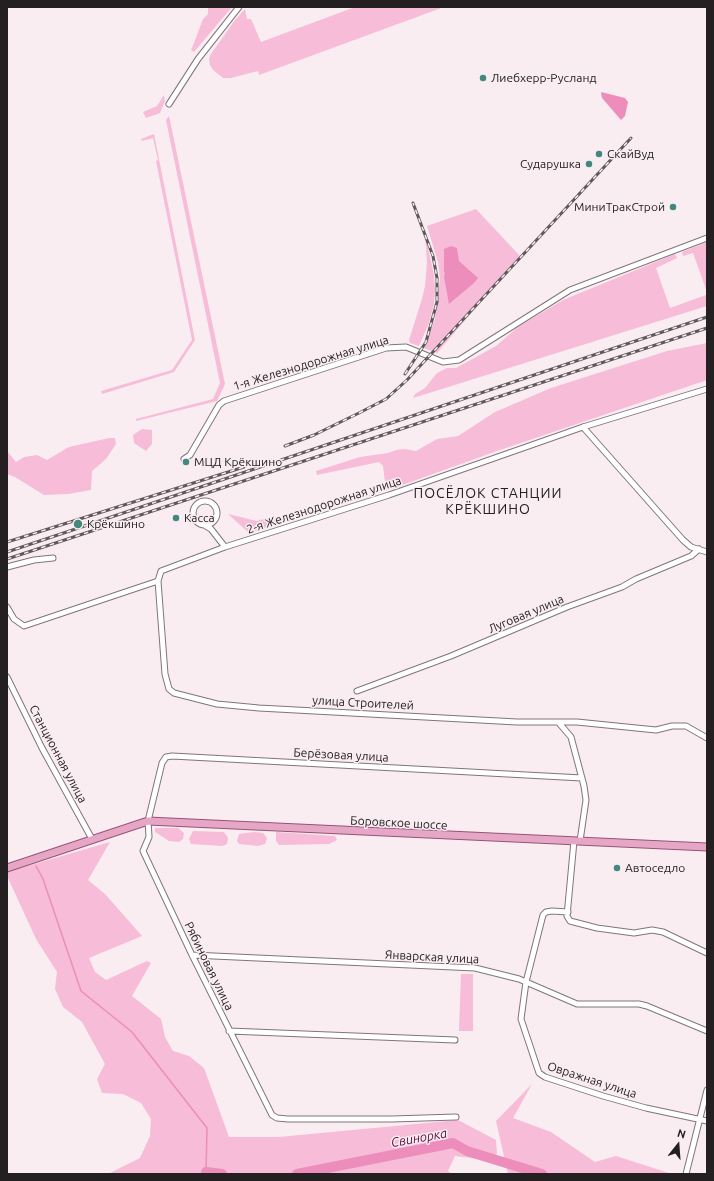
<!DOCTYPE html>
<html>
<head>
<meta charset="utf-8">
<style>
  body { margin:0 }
  #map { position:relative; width:714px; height:1181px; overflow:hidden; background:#f9edf2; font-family:Ubuntu,sans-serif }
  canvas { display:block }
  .frame { position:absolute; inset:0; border:8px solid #242022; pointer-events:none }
  .north { position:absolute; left:658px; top:1125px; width:40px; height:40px; -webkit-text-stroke:3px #f9edf2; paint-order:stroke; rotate:17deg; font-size:11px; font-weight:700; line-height:16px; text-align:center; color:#242022 }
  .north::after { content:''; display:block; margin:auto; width:14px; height:18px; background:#242022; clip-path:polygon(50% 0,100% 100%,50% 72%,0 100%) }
</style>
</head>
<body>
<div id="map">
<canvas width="714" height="1181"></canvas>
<div class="frame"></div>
<div class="north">N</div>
</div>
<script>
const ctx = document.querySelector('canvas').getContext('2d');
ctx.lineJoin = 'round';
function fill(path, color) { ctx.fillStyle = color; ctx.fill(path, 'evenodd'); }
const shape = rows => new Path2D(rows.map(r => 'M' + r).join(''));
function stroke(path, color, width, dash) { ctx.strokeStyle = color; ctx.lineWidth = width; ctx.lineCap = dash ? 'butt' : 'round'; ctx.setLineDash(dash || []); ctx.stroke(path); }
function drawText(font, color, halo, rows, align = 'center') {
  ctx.font = font + ' Ubuntu,sans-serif'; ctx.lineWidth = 3; ctx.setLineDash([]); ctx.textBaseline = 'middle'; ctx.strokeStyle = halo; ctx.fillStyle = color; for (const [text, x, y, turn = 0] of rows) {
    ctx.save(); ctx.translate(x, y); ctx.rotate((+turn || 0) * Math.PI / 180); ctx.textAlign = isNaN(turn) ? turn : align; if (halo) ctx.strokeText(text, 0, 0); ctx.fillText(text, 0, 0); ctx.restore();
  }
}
const green = shape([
  [208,7,232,7,194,52,191,50,192,48,203,19,208,14],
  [355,7,444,7,259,75,258,71,231,78,223,78,213,70,210,65,209,59,211,54,235,20,245,9,247,19,251,19,261,42],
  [164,95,165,101,160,113,146,118,143,112,157,106],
  [169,116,225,384,217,401,136,421,136,419,213,399,220,383,166,120],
  [154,134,195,340,174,372,102,394,101,391,172,370,192,340,156,161,158,160,153,138,142,141,141,139],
  [476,209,520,256,437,353,424,348,435,319,440,278,438,262,427,226],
  [425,234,434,275,435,291,434,304,429,323,419,346,410,343,409,340,422,299,425,286,427,262],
  [707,242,707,292,693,253,683,256,682,252],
  [675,254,677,258,656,268,670,308,706,295,707,306,413,398,415,394,425,388,437,373,447,368,456,368,496,346,518,327,563,300],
  [707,343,707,380,497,451,394,488,386,490,383,466,379,462,317,475,316,471,360,457,388,453,396,450,405,449,416,451,437,439,458,436,495,412,551,388,667,351],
  [142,429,152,430,152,444,146,451,134,443,133,435],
  [109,438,115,438,116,444,106,459,92,471,91,490,68,494,44,495,15,477,7,474,7,451,16,462,24,457,37,455,47,460,69,447],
  [228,514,257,521,270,517,279,521,279,524,249,533],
  [155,828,178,828,184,833,183,839,179,842,169,841,155,832],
  [193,831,224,832,228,838,227,844,222,846,191,844,189,839],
  [254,832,263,833,267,838,265,844,258,846,239,844,237,841,239,834],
  [276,832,335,836,337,840,329,844,279,845,276,841],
  [110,842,88,880,105,894,142,936,89,958,95,972,106,980,147,961,151,963,132,996,161,1019,165,1037,173,1051,189,1056,204,1068,229,1137,279,1137,458,1120,496,1140,497,1154,479,1159,455,1156,448,1171,452,1174,108,1174,140,1158,150,1136,151,1119,141,1103,123,1094,102,1093,97,1079,105,1064,82,1022,63,1007,55,989,57,972,36,939,7,876,7,872],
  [461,974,473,974,473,1031,459,1031],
  [532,1084,513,1118,551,1132,595,1162,616,1156,672,1174,508,1174,496,1121]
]);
const water = shape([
  [601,92,625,98,628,102,625,116,621,120,602,98],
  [451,246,457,248,459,261,478,278,474,283,449,304,444,277,445,273,444,271,444,249]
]);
const stream = shape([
  [36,866,43,879,81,991,132,1032,207,1128,206,1172,202,1174]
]);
const river = shape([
  [206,1172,222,1174],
  [297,1174,453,1143,467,1151,542,1174]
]);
const minor = shape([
  [169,104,198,59,239,7],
  [707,389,583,427,389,495,225,547,161,571,158,581,165,674,169,689,174,693,217,704,259,708,517,722,577,722,656,730,672,726,686,726,707,738],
  [583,427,683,540,691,547,707,552],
  [184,459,190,455,219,405,224,401,386,348,406,347,443,362,459,360,570,290,707,238],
  '193 513a12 12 0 1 1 24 0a12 12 0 1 1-24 0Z',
  [204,525,211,529,225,547],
  [7,567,34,560,53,558],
  [7,607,14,619,24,626,158,581],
  [7,677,42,748,92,839],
  [357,691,451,656,567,607,622,587,636,579,691,556,699,549],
  [559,723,571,737,584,786,586,800,580,841],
  [574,841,567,916,570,921,597,928,634,933,652,930,663,932,707,953],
  [568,912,552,911,546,912,543,915,526,982,521,1019,539,1073,545,1077,603,1096,646,1108,707,1121],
  [192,955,475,968,519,979,577,1004,639,1004,647,1006,707,1031],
  [229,1031,455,1040],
  [456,1117,392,1119,288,1119,277,1118,272,1115,192,955,143,851,149,837,148,821,162,763,166,757,172,756,582,778],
  [686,1174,707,1090]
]);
const major = shape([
  [7,868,148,821,707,847]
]);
const rail = shape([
  [405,374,426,342,437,302,437,278,433,256,413,203],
  [359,413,386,399,407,380,631,138],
  [285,446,314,435,363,411],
  [7,542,244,467],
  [7,552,707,317],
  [7,559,707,328]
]);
const markers = [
  [483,78,4,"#42887f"],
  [599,154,4,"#42887f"],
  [589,164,4,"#42887f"],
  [673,207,4,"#42887f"],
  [186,462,4,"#42887f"],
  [176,518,4,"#42887f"],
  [78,524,5,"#42887f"],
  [617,868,4,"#42887f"]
];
const poiNames = [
  ["Лиебхерр-Русланд",491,78],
  ["СкайВуд",607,154],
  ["Сударушка",581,164,"right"],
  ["МиниТракСтрой",665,207,"right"],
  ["МЦД Крёкшино",194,462],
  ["Касса",184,518],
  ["Крёкшино",87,524],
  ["Автоседло",625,868]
];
const streetNames = [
  ["1-я Железнодорожная улица",311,363,-17],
  ["2-я Железнодорожная улица",324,505,-18],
  ["Луговая улица",526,614,-23],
  ["улица Строителей",363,703,3],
  ["Станционная улица",58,754,62],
  ["Берёзовая улица",341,755,3],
  ["Боровское шоссе",399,823,3],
  ["Январская улица",432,957,3],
  ["Рябиновая улица",209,966,64],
  ["Овражная улица",592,1080,18]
];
const waterNames = [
  ["Свинорка",419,1138,-10]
];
const quarterNames = [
  ["ПОСЁЛОК СТАНЦИИ",488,493],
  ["КРЁКШИНО",488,509]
];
fill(green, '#f7bcd7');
fill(water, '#ed8dbc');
stroke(stream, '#ed8dbc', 1.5);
stroke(river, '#ed8dbc', 10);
stroke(minor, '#80757a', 7);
stroke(major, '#985275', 9);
stroke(minor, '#fff', 5);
stroke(major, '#e6a7c7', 7);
stroke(rail, '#60595c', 3);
stroke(rail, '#f9edf2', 1.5, [4.5]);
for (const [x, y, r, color] of markers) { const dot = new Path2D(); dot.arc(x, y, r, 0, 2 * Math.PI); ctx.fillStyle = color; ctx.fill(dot); stroke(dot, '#f9edf2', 1.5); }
drawText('12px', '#242022', '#f9edf2', poiNames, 'left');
drawText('12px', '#242022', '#f9edf2', streetNames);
drawText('italic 13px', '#630d41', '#f9edf2', waterNames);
ctx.letterSpacing = '1px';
drawText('14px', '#242022', '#f9edf2', quarterNames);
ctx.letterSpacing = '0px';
</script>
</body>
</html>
